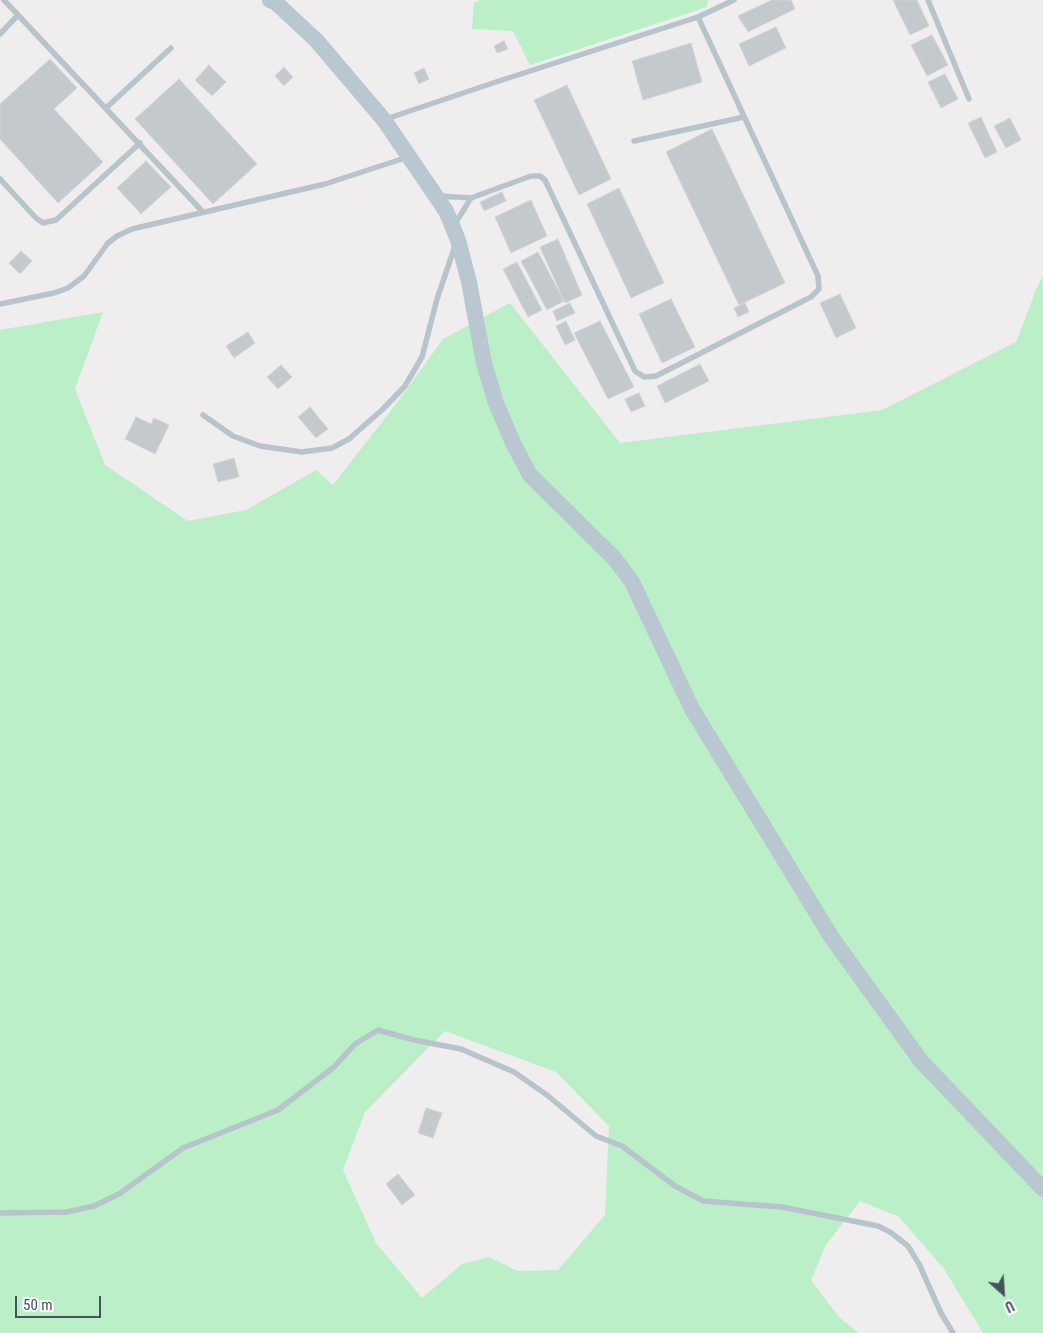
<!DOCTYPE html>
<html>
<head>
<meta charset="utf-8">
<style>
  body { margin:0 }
  #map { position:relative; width:1043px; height:1333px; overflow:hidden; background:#f0edee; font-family:"Roboto Condensed",sans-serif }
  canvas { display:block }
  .north { position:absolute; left:978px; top:1268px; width:50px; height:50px; -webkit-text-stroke:4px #fff; paint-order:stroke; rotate:154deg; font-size:14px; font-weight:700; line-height:20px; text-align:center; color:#45535b }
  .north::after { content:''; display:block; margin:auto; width:18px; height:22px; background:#45535b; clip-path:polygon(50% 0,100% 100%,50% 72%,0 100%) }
  .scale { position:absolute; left:15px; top:1296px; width:86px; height:22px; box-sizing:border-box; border:2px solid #45535b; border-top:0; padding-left:6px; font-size:15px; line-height:18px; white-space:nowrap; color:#45535b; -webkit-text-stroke:4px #fff; paint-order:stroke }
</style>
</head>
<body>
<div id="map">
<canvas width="1043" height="1333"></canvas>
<div class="north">U</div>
<div class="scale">50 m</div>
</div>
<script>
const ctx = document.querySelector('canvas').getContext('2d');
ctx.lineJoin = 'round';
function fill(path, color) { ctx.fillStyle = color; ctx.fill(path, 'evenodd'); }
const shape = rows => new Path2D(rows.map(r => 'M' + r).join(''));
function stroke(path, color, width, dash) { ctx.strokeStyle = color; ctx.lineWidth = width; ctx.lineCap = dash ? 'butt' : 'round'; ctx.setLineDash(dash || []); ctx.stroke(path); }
const green = shape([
  [482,0,708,0,707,7,530,65,513,31,472,29,474,2],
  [1043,275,1043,1333,983,1333,944,1269,899,1217,860,1201,826,1245,811,1280,839,1317,859,1333,0,1333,0,330,103,312,75,389,105,465,188,521,246,510,316,470,333,485,399,400,443,339,510,303,620,443,882,410,1016,342,1036,290],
  [445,1031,556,1072,609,1126,605,1215,558,1270,518,1271,489,1257,462,1264,422,1298,376,1243,343,1170,365,1112]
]);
const building = shape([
  [772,0,791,0,795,9,748,32,738,16,772,0],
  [893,0,917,0,929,26,910,35,893,0],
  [776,27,786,48,749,66,739,44,776,27],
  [932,35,948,65,927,76,911,45,932,35],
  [504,41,508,49,497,53,494,46,504,41],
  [691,43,702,82,643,100,632,61,691,43],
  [50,59,77,88,54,109,103,162,58,203,0,139,0,104,50,59],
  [209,65,226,82,212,96,195,80,209,65],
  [284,67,293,77,284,86,275,76,284,67],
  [424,68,429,79,419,84,414,73,424,68],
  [945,74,958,99,941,108,928,82,945,74],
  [179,79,257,164,213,204,135,119,179,79],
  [567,85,611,179,579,195,534,100,567,85],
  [981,117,997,152,985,158,968,123,981,117],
  [1010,118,1021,140,1006,148,994,126,1010,118],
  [712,129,785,283,739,305,666,152,712,129],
  [146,161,171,187,141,214,117,188,146,161],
  [619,188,664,283,631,298,587,204,619,188],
  [502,192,506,201,484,211,480,202,502,192],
  [531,200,547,236,511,253,495,217,531,200],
  [558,239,582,295,565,303,540,247,558,239],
  [21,251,32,261,20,274,9,263,21,251],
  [538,252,564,301,547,310,521,261,538,252],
  [517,262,542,310,528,317,503,269,517,262],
  [840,294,856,328,836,338,820,303,840,294],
  [671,299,695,347,662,363,639,314,671,299],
  [570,303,575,313,557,321,553,311,570,303],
  [745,303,749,312,738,317,734,308,745,303],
  [566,321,575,340,565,345,556,326,566,321],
  [600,321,634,387,608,399,574,333,600,321],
  [248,332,255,343,234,358,226,346,248,332],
  [700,364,709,381,665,403,657,386,700,364],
  [281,365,292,377,278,389,267,377,281,365],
  [639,393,645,406,631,412,625,399,639,393],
  [310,407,328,429,316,438,298,417,310,407],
  [136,417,151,424,154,418,169,425,155,454,125,439,136,417],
  [234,458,239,477,218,482,213,464,234,458],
  [426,1108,442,1113,433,1138,418,1133,426,1108],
  [398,1174,415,1195,402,1205,386,1184,398,1174]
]);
const lane = shape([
  [4,0,202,211],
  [928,0,969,99],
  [0,34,18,15],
  [106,108,171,48],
  [386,119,499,81,698,17,734,0],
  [634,141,744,117],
  [0,179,36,218,43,223,47,222,56,220,140,143],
  [440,196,471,198,531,176,540,176,545,180,635,371,644,377,656,376,811,297,819,289,818,276,698,17],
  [455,224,471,198],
  [0,304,54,293,68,288,84,276,108,243,117,236,132,229,325,184,408,157],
  [203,415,233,436,260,446,302,452,332,448,349,439,383,409,405,386,422,357,437,299,455,246],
  [0,1213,67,1212,94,1206,119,1194,183,1148,278,1110,334,1067,355,1044,378,1030,414,1040,461,1049,514,1072,547,1095,596,1136,622,1146,675,1186,703,1201,782,1207,878,1226,890,1232,908,1246,919,1264,941,1313,953,1333]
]);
const secondary = shape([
  [270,0,275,2,316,40,384,120,446,211,458,240,469,282,484,363,496,403,513,443,530,475,615,559,632,582,692,709,832,938,921,1061,1043,1189]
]);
fill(green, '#bbefc8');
fill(building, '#c4c9cd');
stroke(building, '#d1d5d9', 1);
stroke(lane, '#b8c4cb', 5.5);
stroke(secondary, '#b9c7d0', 16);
</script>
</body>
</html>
